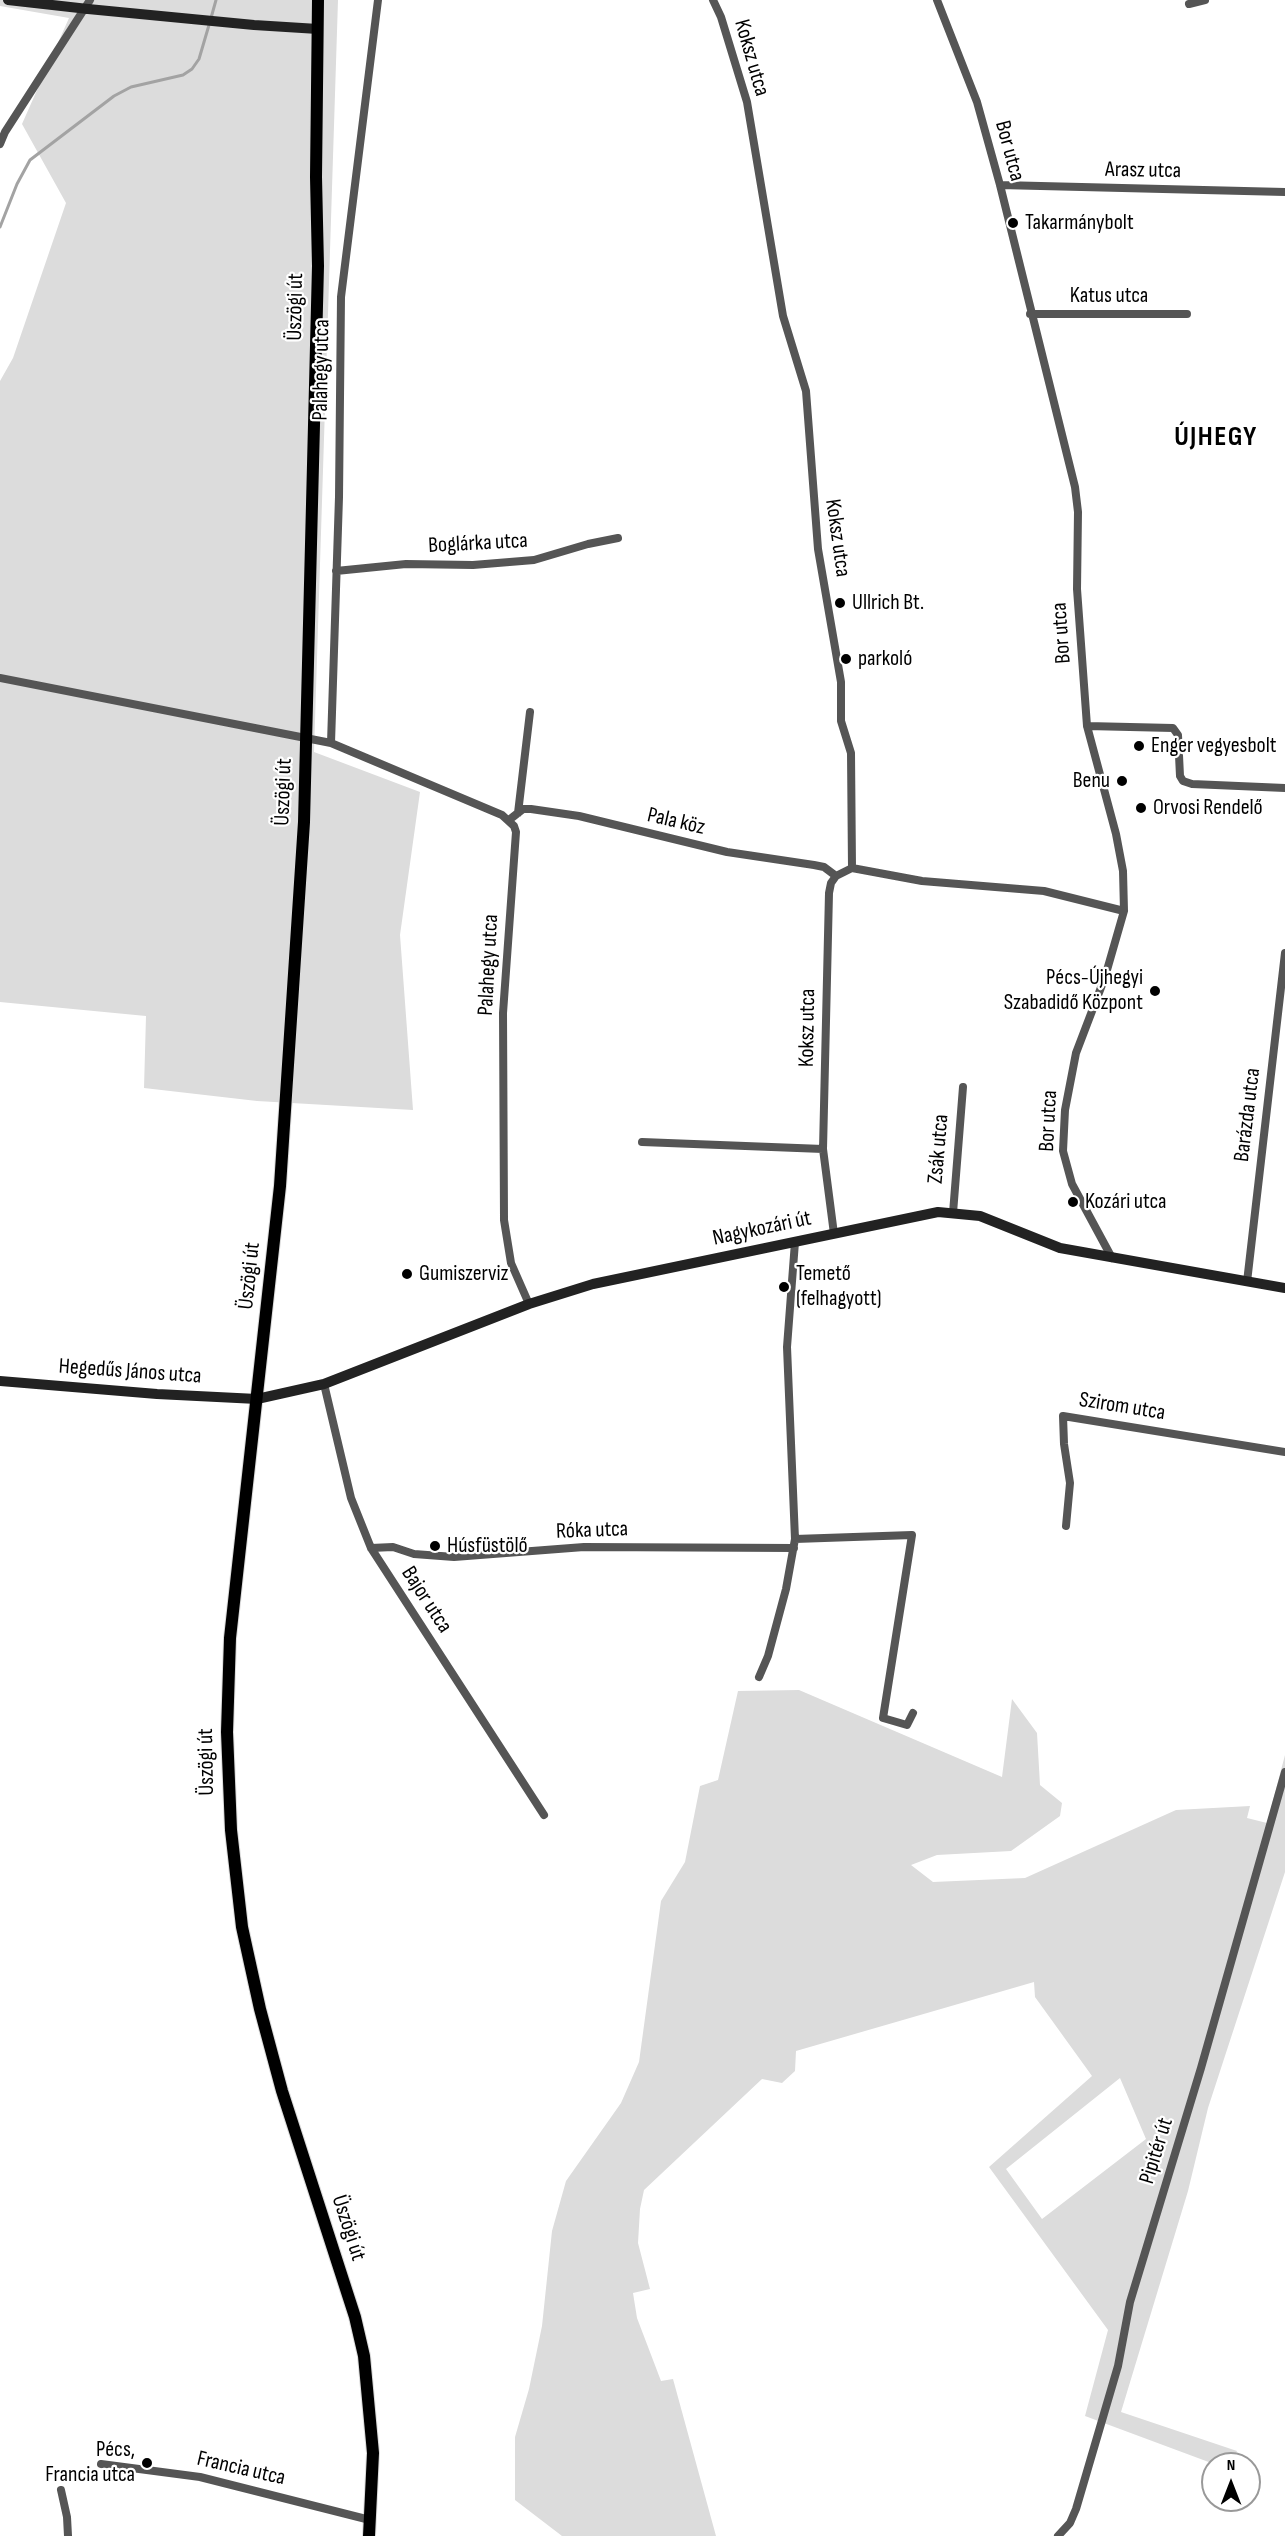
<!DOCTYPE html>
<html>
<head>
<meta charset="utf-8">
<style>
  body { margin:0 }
  #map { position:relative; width:1285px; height:2536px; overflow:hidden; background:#fff; font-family:"Sofia Sans Condensed",sans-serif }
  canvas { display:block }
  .north { position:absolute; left:1201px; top:2452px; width:60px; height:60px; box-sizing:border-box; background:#fff; border:2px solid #999; border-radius:50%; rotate:0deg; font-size:16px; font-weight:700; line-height:24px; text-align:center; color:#000 }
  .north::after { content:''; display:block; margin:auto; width:21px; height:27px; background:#000; clip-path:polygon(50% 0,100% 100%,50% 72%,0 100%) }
</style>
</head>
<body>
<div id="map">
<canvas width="1285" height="2536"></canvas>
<div class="north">N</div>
</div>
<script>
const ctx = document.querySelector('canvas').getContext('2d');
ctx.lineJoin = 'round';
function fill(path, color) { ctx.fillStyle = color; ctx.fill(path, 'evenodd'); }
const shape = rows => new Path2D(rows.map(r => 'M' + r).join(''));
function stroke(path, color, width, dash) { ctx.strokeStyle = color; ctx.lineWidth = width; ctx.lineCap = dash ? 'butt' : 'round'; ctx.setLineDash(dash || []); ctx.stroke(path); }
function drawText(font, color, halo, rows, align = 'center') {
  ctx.font = font + ' "Sofia Sans Condensed",sans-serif'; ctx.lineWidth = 4.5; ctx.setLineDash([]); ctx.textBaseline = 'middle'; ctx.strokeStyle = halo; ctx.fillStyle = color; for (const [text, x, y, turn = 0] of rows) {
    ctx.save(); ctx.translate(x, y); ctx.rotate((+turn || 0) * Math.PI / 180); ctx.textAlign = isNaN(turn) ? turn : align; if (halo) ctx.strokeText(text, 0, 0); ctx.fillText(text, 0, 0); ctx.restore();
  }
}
const green = shape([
  [0,0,338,0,314,752,420,792,400,935,413,1110,257,1101,144,1088,146,1016,0,1002,0,381,13,358,66,203,22,124,69,18,0,6],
  [799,1690,1002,1777,1012,1699,1037,1733,1040,1785,1062,1803,1060,1816,1011,1851,937,1855,911,1865,933,1882,1025,1878,1176,1810,1250,1806,1247,1818,1267,1823,1285,1755,1285,1872,1208,2108,1188,2191,1121,2412,1237,2451,1231,2464,1214,2464,1085,2416,1108,2330,989,2167,1092,2076,1035,1997,1034,1982,796,2051,795,2071,782,2083,762,2079,644,2190,640,2209,638,2243,650,2289,633,2293,637,2318,661,2381,673,2379,716,2536,562,2536,515,2500,515,2437,529,2389,542,2326,552,2231,566,2181,621,2103,639,2062,661,1901,685,1862,700,1786,718,1780,738,1691],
  [1120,2078,1146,2139,1042,2219,1006,2169]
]);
const stream = shape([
  [211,18,216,0],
  [0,227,17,184,30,160,114,96,131,87,183,75,192,69,199,59,209,25]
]);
const street = shape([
  [713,0,721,17,747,102,783,316,806,391,818,549,841,682,841,721,851,753,852,868,836,876,831,883,829,893,823,1149,834,1234],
  [937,0,977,102,1000,185,1075,487,1078,512,1077,589,1087,726,1116,834,1123,871,1124,911,1105,977,1076,1053,1065,1110,1063,1151,1072,1184,1112,1258],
  [1189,4,1205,0],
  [0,144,5,132,90,0],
  [1000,185,1285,192],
  [1030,314,1187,314],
  [336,571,406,564,473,565,534,560,588,544,618,538],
  [0,678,331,743,502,815,514,826,516,832,503,1013,504,1220,511,1263,529,1304],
  [1087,726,1173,728,1178,735,1180,776,1183,781,1192,784,1285,788],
  [331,743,339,497,341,297,378,0],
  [518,813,530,712],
  [509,820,523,809,531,809,579,816,727,852,814,865,824,867,836,876],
  [852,868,922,881,1044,891,1124,911],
  [642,1142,823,1149],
  [953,1213,963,1087],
  [795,1242,787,1347,795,1539],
  [1247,1282,1285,953],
  [324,1384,351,1498,371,1548,544,1815],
  [1066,1526,1070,1483,1064,1444,1063,1416,1285,1452],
  [371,1548,393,1547,414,1554,454,1557,584,1547,794,1548],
  [759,1677,768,1656,786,1589,795,1539,912,1535,883,1718,907,1725,913,1713],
  [101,2464,200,2477,370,2520],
  [61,2490,67,2517,68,2536],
  [1058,2536,1070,2523,1076,2509,1118,2366,1130,2302,1201,2068,1285,1772]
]);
const secondary = shape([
  [88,9,254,25,318,29],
  [0,1381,157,1394,257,1399,324,1384,529,1304,593,1284,938,1212,980,1216,1060,1248,1285,1288]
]);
const primary = shape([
  [318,0,316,177,318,266,304,822,280,1186,230,1638,227,1732,231,1830,242,1927,260,2009,282,2091,355,2317,364,2356,373,2453,369,2536]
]);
const secondaryBridge = shape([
  [8,0,88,9]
]);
const markers = [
  [1013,223,6,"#000"],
  [840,603,6,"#000"],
  [846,659,6,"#000"],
  [1139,746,6,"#000"],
  [1122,781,6,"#000"],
  [1141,808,6,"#000"],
  [1155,991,6,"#000"],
  [1073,1202,6,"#000"],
  [407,1274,6,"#000"],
  [784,1287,6,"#000"],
  [435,1546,6,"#000"],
  [147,2463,6,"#000"]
];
const streetNames = [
  ["Koksz utca",751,58,74],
  ["Bor utca",1009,151,75],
  ["Arasz utca",1143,171,1],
  ["Katus utca",1109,296],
  ["Üszögi út",296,307,-89],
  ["Palahegy utca",322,370,-89],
  ["Koksz utca",837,538,82],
  ["Boglárka utca",478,544,-3],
  ["Bor utca",1062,633,-94],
  ["Üszögi út",284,792,-88],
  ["Pala köz",676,822,13],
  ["Palahegy utca",489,965,-87],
  ["Koksz utca",808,1028,-89],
  ["Barázda utca",1248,1115,-83],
  ["Bor utca",1049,1121,-87],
  ["Zsák utca",939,1149,-85],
  ["Nagykozári út",762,1229,-12],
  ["Üszögi út",250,1276,-84],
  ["Hegedűs János utca",130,1372,4],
  ["Szirom utca",1122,1407,9],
  ["Róka utca",592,1531,-2],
  ["Bajor utca",426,1600,57],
  ["Üszögi út",207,1762,-91],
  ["Pipitér út",1157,2151,-73],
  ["Üszögi út",348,2228,72],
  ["Francia utca",241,2469,13]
];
const poiNames = [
  ["Takarmánybolt",1025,223],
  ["Ullrich Bt.",852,603],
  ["parkoló",858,659],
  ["Enger vegyesbolt",1151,746],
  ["Benu",1110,781,"right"],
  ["Orvosi Rendelő",1153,808],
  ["Pécs-Újhegyi",1143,978,"right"],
  ["Szabadidő Központ",1143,1003,"right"],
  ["Kozári utca",1085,1202],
  ["Gumiszerviz",419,1274],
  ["Temető",796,1274],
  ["(felhagyott)",796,1299],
  ["Húsfüstölő",447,1546],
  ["Pécs,",135,2450,"right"],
  ["Francia utca",135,2475,"right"]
];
const districtNames = [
  ["ÚJHEGY",1216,438]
];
fill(green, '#dcdcdc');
stroke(stream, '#a3a3a3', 3);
stroke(primary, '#dbdbdb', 14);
stroke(street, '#555', 8);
stroke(secondary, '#222', 10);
stroke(primary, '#000', 12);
stroke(secondaryBridge, '#222', 10);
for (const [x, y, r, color] of markers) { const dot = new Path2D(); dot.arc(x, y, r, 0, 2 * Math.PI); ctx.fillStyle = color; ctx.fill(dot); stroke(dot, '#fff', 2); }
drawText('22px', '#000', '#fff', streetNames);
drawText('22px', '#000', '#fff', poiNames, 'left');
ctx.letterSpacing = '1.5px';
drawText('bold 28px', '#000', '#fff', districtNames);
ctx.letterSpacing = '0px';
</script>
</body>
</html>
